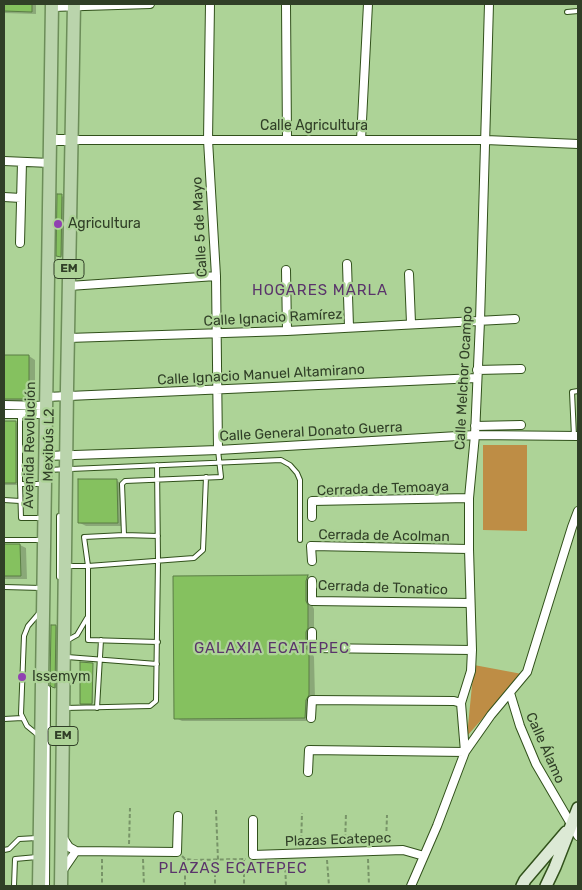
<!DOCTYPE html>
<html>
<head>
<meta charset="utf-8">
<style>
  body { margin:0 }
  #map { position:relative; width:582px; height:890px; overflow:hidden; background:#add397; font-family:Rubik,sans-serif }
  canvas { display:block }
  .frame { position:absolute; inset:0; border:5px solid #303f27; pointer-events:none }
</style>
</head>
<body>
<div id="map">
<canvas width="582" height="890"></canvas>
<div class="frame"></div>
</div>
<script>
const ctx = document.querySelector('canvas').getContext('2d');
ctx.lineJoin = 'round';
function fill(path, color) { ctx.fillStyle = color; ctx.fill(path, 'evenodd'); }
const shape = rows => new Path2D(rows.map(r => 'M' + r).join(''));
function stroke(path, color, width, dash) { ctx.strokeStyle = color; ctx.lineWidth = width; ctx.lineCap = dash ? 'butt' : 'round'; ctx.setLineDash(dash || []); ctx.stroke(path); }
function drawText(font, color, halo, rows, align = 'center') {
  ctx.font = font + ' Rubik,sans-serif'; ctx.lineWidth = 4.5; ctx.setLineDash([]); ctx.textBaseline = 'middle'; ctx.strokeStyle = halo; ctx.fillStyle = color; for (const [text, x, y, turn = 0] of rows) {
    ctx.save(); ctx.translate(x, y); ctx.rotate((+turn || 0) * Math.PI / 180); ctx.textAlign = isNaN(turn) ? turn : align; if (halo) ctx.strokeText(text, 0, 0); ctx.fillText(text, 0, 0); ctx.restore();
  }
}
const green = shape([
  [483,445,527,445,527,531,483,530],
  [474,665,522,674,467,736]
]);
const shadow = shape([
  [4,4,36,4,36,14,4,13],
  [59,195,66,198,65,257,60,255,60,257,58,256],
  [4,356,29,356,35,360,35,402,4,402],
  [4,422,15,422,21,425,22,485,4,485],
  [117,481,123,484,123,526,86,526,80,523],
  [4,545,20,545,26,548,27,579,4,579],
  [308,576,313,580,312,605,314,609,314,631,312,636,312,652,314,657,315,699,311,721,182,721,176,718,175,577],
  [56,626,60,629,57,689,53,687],
  [92,664,93,703,82,704]
]);
const building = shape([
  [4,4,32,4,32,12,4,11,4,4],
  [57,194,62,194,61,257,56,256,57,194],
  [4,355,29,355,29,399,4,399,4,355],
  [4,421,16,421,16,483,4,483,4,421],
  [78,479,117,479,118,523,78,523,78,479],
  [4,544,20,544,21,576,4,576,4,544],
  [308,575,306,581,306,601,308,605,308,628,306,632,306,648,309,652,309,695,306,700,305,718,174,719,173,576,308,575],
  [51,625,56,625,55,688,52,687,50,685,51,625],
  [80,662,93,663,92,704,80,704,80,662]
]);
const path = shape([
  [216,810,218,860],
  [129,844,130,808],
  [386,844,387,815],
  [345,845,346,813],
  [301,846,302,813],
  [182,856,185,859,193,860,246,859],
  [102,859,102,886],
  [143,859,144,886],
  [368,859,369,886],
  [215,860,215,886],
  [244,860,244,886],
  [327,860,329,886],
  [285,862,286,886],
  [185,886,185,859]
]);
const service = shape([
  [567,12,578,11],
  [20,413,20,484,42,484],
  [574,436,572,392,578,391],
  [47,470,281,460,290,465,297,473,300,480,300,540],
  [20,484,21,518,42,518],
  [4,500,20,501],
  [124,535,122,484,125,481,221,477,218,450],
  [4,540,41,540],
  [67,566,88,566,194,558,203,550,206,477],
  [59,577,59,516],
  [4,587,41,588],
  [68,640,77,635,87,618],
  [158,642,88,640,88,566,84,537,124,535,158,536],
  [67,657,157,664],
  [65,708,150,706,156,701,158,561,157,465],
  [97,708,101,640],
  [4,719,22,718],
  [38,735,27,726,21,714,24,636,28,626,40,612],
  [4,850,9,849,19,839,37,838],
  [14,886,15,859,37,857],
  [47,886,48,688]
]);
const minor = shape([
  [210,4,208,140,216,276,218,450],
  [286,4,287,140],
  [52,7,150,4],
  [71,140,486,140,578,144],
  [361,140,368,4],
  [4,161,50,163],
  [4,197,21,198],
  [20,243,22,162],
  [347,264,349,327],
  [286,270,287,331],
  [409,274,411,323],
  [69,286,216,276],
  [68,338,287,331,515,319],
  [477,370,521,369],
  [46,397,477,378],
  [4,405,46,406],
  [4,414,46,414,47,411],
  [475,426,521,425],
  [46,456,218,450,475,435,578,436],
  [312,517,312,501,469,498],
  [312,561,311,546,469,549],
  [312,581,312,601,470,603],
  [312,632,312,648,472,650],
  [510,693,520,726,536,764,578,836],
  [311,718,312,700,454,701,461,703],
  [308,772,309,750,465,752,461,703,471,671,472,650,469,549,469,498,475,435,480,321,489,4],
  [253,820,253,855,403,850,424,856],
  [63,838,69,847,76,851,177,852,178,816],
  [63,870,76,851],
  [411,886,437,826,465,752,491,715,527,672,572,527,578,511]
]);
const tertiary = shape([
  [50,140,71,140]
]);
const secondary = shape([
  [522,886,525,880,566,832],
  [546,886,555,867,578,808]
]);
const primary = shape([
  [39,886,52,4],
  [61,886,67,388,74,4]
]);
const markers = [
  [58,224,5,"#9041b1"],
  [22,677,5,"#9041b1"]
];
const shields = [
  [69,269,30],
  [63,736,30]
];
const shieldNames = [
  ["EM",69,269],
  ["EM",63,736]
];
const streetNames = [
  ["Calle Agricultura",314,126],
  ["Calle 5 de Mayo",200,227,-93],
  ["Calle Ignacio Ramírez",273,318,-3],
  ["Calle Ignacio Manuel Altamirano",261,375,-3],
  ["Calle Melchor Ocampo",464,378,-87],
  ["Calle General Donato Guerra",311,432,-3],
  ["Avenida Revolución",30,445,-89],
  ["Mexibús L2",49,445,-89],
  ["Cerrada de Temoaya",383,489,-2],
  ["Cerrada de Acolman",384,536,1],
  ["Cerrada de Tonatico",383,588,2],
  ["Calle Álamo",545,748,66],
  ["Plazas Ecatepec",338,840,-2]
];
const poiNames = [
  ["Agricultura",68,224],
  ["Issemym",32,677]
];
const neighbourhoodNames = [
  ["HOGARES MARLA",320,291],
  ["GALAXIA ECATEPEC",272,649],
  ["PLAZAS ECATEPEC",233,869]
];
fill(green, '#be8d45');
fill(shadow, '#0003');
fill(building, '#85c15f');
stroke(building, '#5a7d45', 1);
stroke(service, '#31511b', 6);
stroke(minor, '#31511b', 10);
stroke(tertiary, '#31511b', 12);
stroke(secondary, '#31511b', 14);
stroke(primary, '#6c8d59', 15);
stroke(path, '#789468', 2, [4, 2.5]);
stroke(service, '#fff', 4);
stroke(minor, '#fff', 8);
stroke(tertiary, '#fff', 10);
stroke(secondary, '#dce9d5', 11);
stroke(primary, '#bad4ac', 12);
for (const [x, y, r, color] of markers) { const dot = new Path2D(); dot.arc(x, y, r, 0, 2 * Math.PI); ctx.fillStyle = color; ctx.fill(dot); stroke(dot, '#add397', 2); }
for (const [x, y, w] of shields) { const box = new Path2D(); box.roundRect(x - w / 2, y - 9.5, w, 19, 4); ctx.fillStyle = '#add397'; ctx.fill(box); stroke(box, '#303f27', 1); }
drawText('bold 12px', '#303f27', null, shieldNames);
drawText('14px', '#303f27', '#add397', streetNames);
drawText('14px', '#303f27', '#add397', poiNames, 'left');
ctx.letterSpacing = '1px';
drawText('15px', '#5a346b', '#add397', neighbourhoodNames);
ctx.letterSpacing = '0px';
</script>
</body>
</html>
